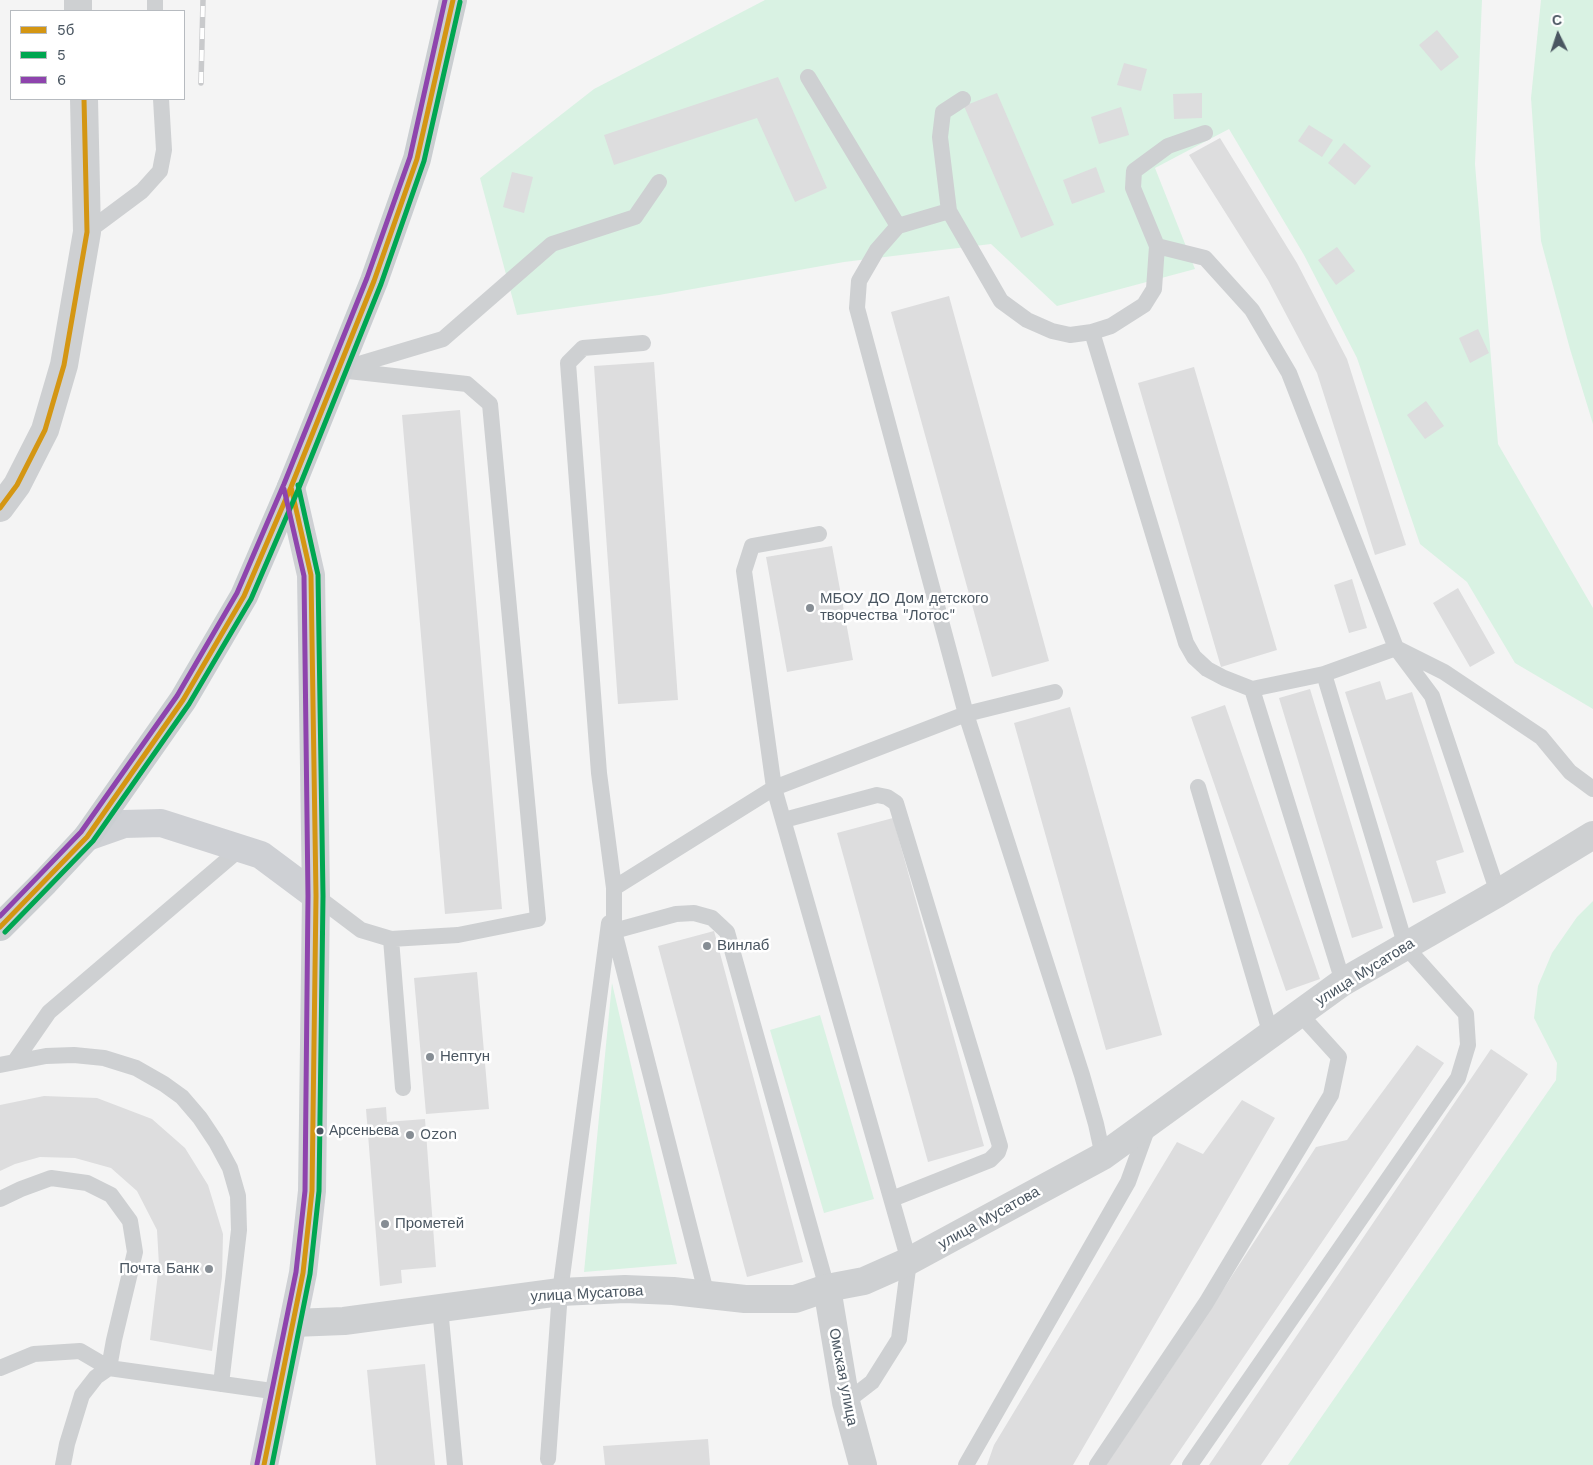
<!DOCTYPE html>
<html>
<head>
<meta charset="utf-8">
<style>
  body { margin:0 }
  #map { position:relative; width:1593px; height:1465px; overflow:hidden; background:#f4f4f4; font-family:"Work Sans",sans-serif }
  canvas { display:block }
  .legend { position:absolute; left:10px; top:10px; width:175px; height:90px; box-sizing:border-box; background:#fff; border:1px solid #b7bbc0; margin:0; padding:6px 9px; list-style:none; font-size:15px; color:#4a5661 }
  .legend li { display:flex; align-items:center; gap:10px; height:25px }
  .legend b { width:25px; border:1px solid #b7bbc0 }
  .north { position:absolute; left:1533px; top:10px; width:50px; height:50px; -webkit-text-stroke:4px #fff; paint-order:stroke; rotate:356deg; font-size:14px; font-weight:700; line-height:20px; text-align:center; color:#4a5661 }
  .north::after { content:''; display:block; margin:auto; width:18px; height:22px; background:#4a5661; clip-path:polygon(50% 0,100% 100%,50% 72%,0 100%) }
</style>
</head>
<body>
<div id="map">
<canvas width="1593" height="1465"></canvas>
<ul class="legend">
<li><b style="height:6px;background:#d49613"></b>5б</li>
<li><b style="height:6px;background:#00a651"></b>5</li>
<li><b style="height:6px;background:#8e44ad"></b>6</li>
</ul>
<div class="north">С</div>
</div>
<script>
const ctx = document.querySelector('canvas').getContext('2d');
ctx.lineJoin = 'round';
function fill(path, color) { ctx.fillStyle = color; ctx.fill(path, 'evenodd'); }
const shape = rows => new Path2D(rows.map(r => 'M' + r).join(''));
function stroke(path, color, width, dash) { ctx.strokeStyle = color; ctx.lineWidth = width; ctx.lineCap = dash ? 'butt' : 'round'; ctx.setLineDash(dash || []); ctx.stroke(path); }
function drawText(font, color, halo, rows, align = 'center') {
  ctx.font = font + ' "Work Sans",sans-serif'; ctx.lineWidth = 5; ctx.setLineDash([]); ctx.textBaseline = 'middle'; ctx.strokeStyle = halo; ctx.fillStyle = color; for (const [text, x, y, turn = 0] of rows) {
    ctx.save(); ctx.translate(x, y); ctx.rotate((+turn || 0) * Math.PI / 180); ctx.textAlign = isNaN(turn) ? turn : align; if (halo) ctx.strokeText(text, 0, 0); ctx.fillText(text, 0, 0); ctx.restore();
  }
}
const green = shape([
  [765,0,1482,0,1475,164,1498,444,1593,608,1593,709,1515,663,1467,582,1420,544,1357,358,1304,255,1229,129,1155,168,1195,269,1057,306,991,244,844,262,659,295,517,315,480,178,594,89],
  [1541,0,1593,0,1593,424,1570,349,1541,241,1531,98],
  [1593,901,1593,1465,1288,1465,1556,1080,1557,1063,1534,1018,1538,986,1552,953,1577,917],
  [612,983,677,1264,584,1272],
  [820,1015,874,1199,824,1213,770,1030]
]);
const building = shape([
  [1437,30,1459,57,1441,71,1419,45],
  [1124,63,1147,69,1141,91,1117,85],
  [778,77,827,188,795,202,757,118,614,165,604,135],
  [997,93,1054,225,1021,238,964,106],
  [1202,93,1202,118,1174,119,1173,94],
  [1121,107,1129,135,1099,144,1091,117],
  [1309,125,1333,140,1322,157,1298,141],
  [1220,138,1297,263,1347,359,1406,545,1375,555,1317,373,1268,280,1189,155],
  [1344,143,1371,166,1355,185,1328,163],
  [1096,167,1105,192,1072,204,1063,180],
  [512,172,533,177,524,213,503,207],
  [1337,247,1355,271,1336,285,1318,260],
  [949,296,1049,661,992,677,891,312],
  [1478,329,1489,353,1470,363,1459,338],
  [654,362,678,700,618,704,594,366],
  [1194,367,1277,650,1221,667,1138,383],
  [1426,401,1444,426,1425,439,1407,415],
  [460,410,502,909,445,914,402,415],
  [832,546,853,660,787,672,766,557],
  [1352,579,1367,628,1349,633,1334,585],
  [1458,588,1495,653,1470,667,1433,603],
  [1380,681,1386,700,1412,692,1464,852,1436,861,1446,893,1413,903,1345,692],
  [1310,689,1383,928,1352,938,1279,698],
  [1225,705,1320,979,1286,991,1191,717],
  [1070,707,1162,1035,1106,1050,1014,723],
  [893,818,984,1146,928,1162,837,833],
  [714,931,803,1262,747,1277,658,946],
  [477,972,489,1109,426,1114,414,978],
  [1417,1045,1444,1063,1170,1465,1106,1465,1181,1354,1316,1147,1347,1140],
  [1491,1049,1528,1074,1261,1465,1209,1465],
  [44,1096,97,1098,152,1119,185,1148,208,1185,223,1234,222,1277,212,1351,150,1340,159,1265,157,1230,137,1191,111,1168,75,1158,40,1157,15,1164,0,1171,0,1105],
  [1242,1100,1275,1118,1073,1465,987,1465,994,1445,1177,1142,1203,1154],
  [386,1107,387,1122,425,1119,436,1267,401,1270,402,1283,380,1286,366,1109],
  [425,1364,435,1465,376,1465,367,1370],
  [708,1439,710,1465,605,1465,603,1446]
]);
const lane = shape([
  [155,0,155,11],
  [808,77,898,226],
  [963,99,943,112,940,137,949,211,1001,301,1027,320,1052,331,1070,335,1092,332,1111,326,1144,305,1154,289,1157,246,1133,188,1134,171,1168,146,1205,133],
  [949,211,898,226,877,250,859,281,857,308,966,714,1082,1075,1096,1124,1103,1156],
  [87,232,142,191,160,171,164,150,161,99],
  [1157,246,1205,258,1252,310,1289,373,1396,648,1444,672,1541,737,1570,772,1593,789],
  [1092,332,1186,643,1194,657,1207,669,1224,678,1252,689,1324,674,1396,648,1432,696,1498,893],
  [643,343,583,348,568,363,599,773,614,888,614,931,707,1296],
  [346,368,443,339,552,244,635,217,659,182],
  [819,534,752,546,744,571,774,788,909,1261,899,1339,872,1382,846,1402],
  [1252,689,1343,982],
  [1198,787,1271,1035],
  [784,820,877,795,887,797,896,803,1000,1146,998,1152,990,1160,892,1199],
  [614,888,774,788,966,714,1055,692],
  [316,896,361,930,391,939,458,935,538,919,490,404,467,384,339,370],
  [614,931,676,914,694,913,712,918,727,932,827,1288],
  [391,939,403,1088],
  [15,1061,49,1012,240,849],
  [0,1065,46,1056,74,1055,104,1058,136,1068,164,1084,182,1097,200,1118,216,1142,230,1168,238,1196,239,1230,221,1384],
  [0,1199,21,1189,51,1178,87,1183,111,1195,130,1221,135,1252,114,1340,109,1368,80,1351,34,1354,0,1368],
  [440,1308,455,1465],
  [548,1459,560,1292,609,923],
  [63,1465,67,1444,82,1395,96,1377,109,1368,279,1392],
  [966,1465,1128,1182,1149,1124],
  [1097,1465,1206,1303,1331,1095,1339,1057,1300,1014],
  [1190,1465,1458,1078,1468,1045,1466,1014,1406,947,1324,674]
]);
const street = shape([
  [78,0,78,11],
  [0,508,17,485,45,430,64,365,87,232,84,99],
  [827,1288,846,1402,863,1465],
  [293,1323,344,1321,560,1292,625,1289,673,1291,745,1299,795,1299,827,1288,864,1281,909,1261,1103,1156,1343,982,1498,893,1593,835]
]);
const secondary = shape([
  [87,837,124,824,161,823,261,855,316,896],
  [264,1465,303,1273,312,1191,316,896,311,575,291,487]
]);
const primary = shape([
  [0,927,45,882,87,837,183,700,244,596,291,487,374,281,417,159,453,0]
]);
const rail = shape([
  [201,83,203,0]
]);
const bus1 = shape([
  [0,508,17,485,45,430,64,365,87,232,84,99],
  [0,927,87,837,183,700,244,596,291,487,374,281,417,159,453,0],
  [264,1465,303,1273,312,1191,316,896,311,575,291,487]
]);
const bus2 = shape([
  [5,932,93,841,189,704,251,599,298,490,381,284,424,161,460,2],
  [272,1465,310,1274,319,1191,323,896,318,575,298,485]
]);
const bus3 = shape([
  [0,916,81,832,177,696,237,593,284,484,367,278,410,157,445,0],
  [257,1464,296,1272,305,1191,308,896,304,576,284,489]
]);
const markers = [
  [810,608,5,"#868d94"],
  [707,946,5,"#868d94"],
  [430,1057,5,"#868d94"],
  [320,1131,4.5,"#4a5661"],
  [410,1135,5,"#868d94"],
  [385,1224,5,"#868d94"],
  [209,1269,5,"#868d94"]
];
const busNames = [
  ["Арсеньева",329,1131]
];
const poiNames = [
  ["МБОУ ДО Дом детского",820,599],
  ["творчества \"Лотос\"",820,616],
  ["Винлаб",717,946],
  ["Нептун",440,1057],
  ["Ozon",420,1135],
  ["Прометей",395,1224],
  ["Почта Банк",199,1269,"right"]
];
const streetNames = [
  ["улица Мусатова",1365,972,-32],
  ["улица Мусатова",989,1218,-29],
  ["улица Мусатова",587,1294,-3],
  ["Омская улица",843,1377,79]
];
fill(green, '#d9f2e3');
fill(building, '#ddddde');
stroke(lane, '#ced0d2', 16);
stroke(street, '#ced0d2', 28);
stroke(secondary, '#ced0d4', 28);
stroke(primary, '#caced1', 28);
stroke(rail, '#c9cacc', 5.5);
stroke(rail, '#fff', 4, [11]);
stroke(bus1, '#d49613', 5);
stroke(bus2, '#00a651', 5);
stroke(bus3, '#8e44ad', 5);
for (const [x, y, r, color] of markers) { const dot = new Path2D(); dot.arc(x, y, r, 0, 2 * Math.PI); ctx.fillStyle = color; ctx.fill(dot); stroke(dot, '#fff', 2); }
drawText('14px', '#4a5661', '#fff', busNames, 'left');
drawText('15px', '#4a5661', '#fff', poiNames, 'left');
drawText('15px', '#4a5661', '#fff', streetNames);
</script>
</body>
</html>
